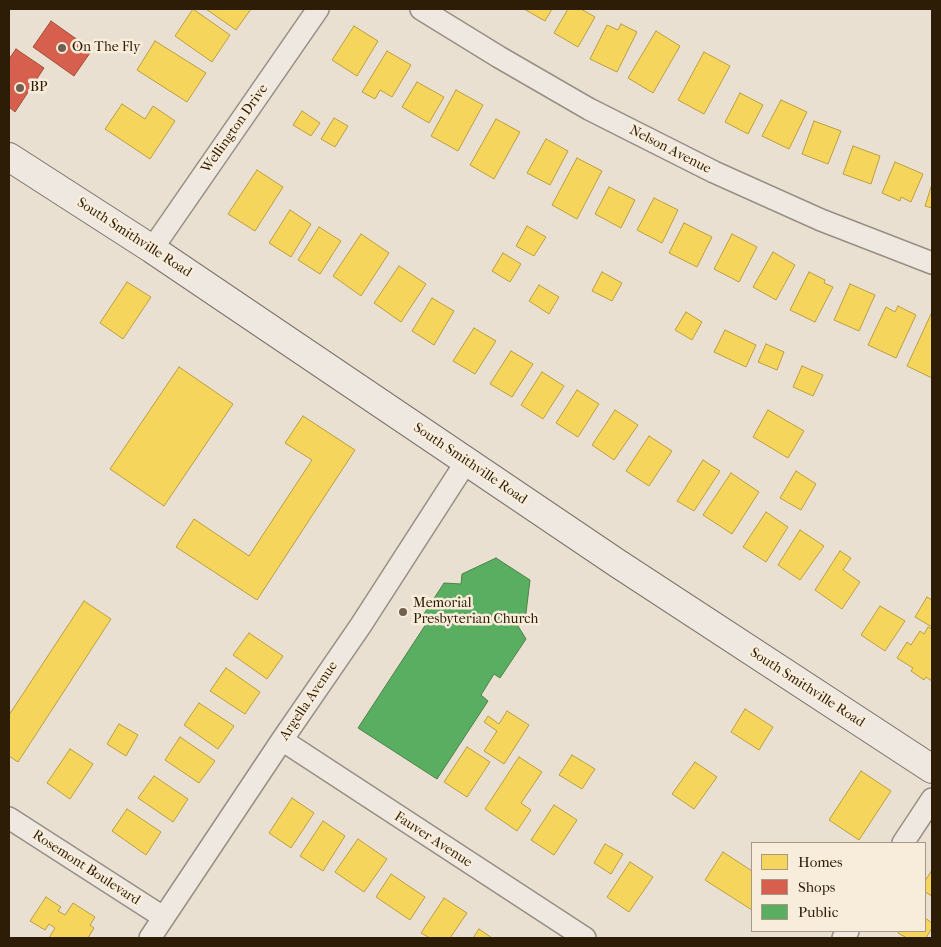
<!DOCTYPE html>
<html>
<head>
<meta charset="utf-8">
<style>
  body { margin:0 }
  #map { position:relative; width:941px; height:947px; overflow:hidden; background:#eae0d2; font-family:"IM FELL French Canon",serif }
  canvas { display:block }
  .frame { position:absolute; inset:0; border:10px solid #2d1d06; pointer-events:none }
  .legend { position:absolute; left:751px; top:842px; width:175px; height:90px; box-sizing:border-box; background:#f8ecdb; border:1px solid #a79986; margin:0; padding:6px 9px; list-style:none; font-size:15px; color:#2d1d06 }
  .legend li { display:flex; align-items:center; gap:10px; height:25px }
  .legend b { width:25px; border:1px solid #a79986 }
</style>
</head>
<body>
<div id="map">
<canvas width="941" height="947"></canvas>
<div class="frame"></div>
<ul class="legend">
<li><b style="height:14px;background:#f6d55c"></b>Homes</li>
<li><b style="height:14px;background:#d6604d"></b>Shops</li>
<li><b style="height:14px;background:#5aae61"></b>Public</li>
</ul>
</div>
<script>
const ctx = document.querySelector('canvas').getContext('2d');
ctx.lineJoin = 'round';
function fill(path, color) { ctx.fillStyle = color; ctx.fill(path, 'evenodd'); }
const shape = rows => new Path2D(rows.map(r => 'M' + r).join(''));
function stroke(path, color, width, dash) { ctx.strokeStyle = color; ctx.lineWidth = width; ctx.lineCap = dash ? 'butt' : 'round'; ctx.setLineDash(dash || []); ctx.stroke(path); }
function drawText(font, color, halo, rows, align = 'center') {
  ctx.font = font + ' "IM FELL French Canon",serif'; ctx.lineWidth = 5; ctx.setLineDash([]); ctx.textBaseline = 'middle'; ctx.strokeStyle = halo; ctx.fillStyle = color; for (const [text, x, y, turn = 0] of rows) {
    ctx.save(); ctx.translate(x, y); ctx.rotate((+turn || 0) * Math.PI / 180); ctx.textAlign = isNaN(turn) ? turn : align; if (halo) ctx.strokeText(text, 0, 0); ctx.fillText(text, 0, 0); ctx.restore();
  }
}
const homes = shape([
  [193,9,230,35,212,62,175,36,193,9],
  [206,9,251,9,236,30,206,9],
  [524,9,552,9,545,21,524,9],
  [568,9,581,9,595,17,578,47,554,33,568,9],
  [621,24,637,32,617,72,590,59,607,25,618,30,621,24],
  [354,26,378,41,357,76,332,60,354,26],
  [656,31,680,46,653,93,628,78,656,31],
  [155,41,206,73,187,102,137,70,155,41],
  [387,51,411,65,392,97,380,90,375,99,362,92,387,51],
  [704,52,730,66,704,114,678,100,704,52],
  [417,82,444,97,429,123,402,107,417,82],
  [456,90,483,105,458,151,431,136,456,90],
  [740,93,763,105,748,134,725,122,740,93],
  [781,100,807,112,789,149,762,136,781,100],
  [122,104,145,119,153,106,175,121,150,159,105,129,122,104],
  [302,111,320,123,311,136,293,125,302,111],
  [334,118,348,126,335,147,321,139,334,118],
  [496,119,520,132,494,179,470,165,496,119],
  [814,121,841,131,828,164,802,154,814,121],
  [546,139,568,151,550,185,527,173,546,139],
  [853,146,880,156,871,184,843,174,853,146],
  [577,158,602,171,577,219,552,205,577,158],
  [895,162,923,174,911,202,901,197,900,201,882,193,895,162],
  [257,170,283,187,255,231,228,214,257,170],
  [932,184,932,208,925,206,932,184],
  [609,187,635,200,621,228,595,214,609,187],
  [654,198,678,210,662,243,637,230,654,198],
  [290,210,311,224,291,257,269,243,290,210],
  [684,223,712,237,697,267,669,253,684,223],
  [527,226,546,237,534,256,516,246,527,226],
  [319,227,341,241,320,274,298,260,319,227],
  [361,234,389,253,361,296,333,276,361,234],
  [732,234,757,247,739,282,714,269,732,234],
  [773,252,795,265,776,300,753,287,773,252],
  [503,253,521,264,510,282,492,271,503,253],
  [399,266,426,284,401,322,374,303,399,266],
  [602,272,622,283,612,301,592,291,602,272],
  [809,272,825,280,824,283,833,287,815,322,790,310,809,272],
  [127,282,151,297,123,339,100,323,127,282],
  [850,284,875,295,859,331,834,320,850,284],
  [539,285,559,297,549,314,529,301,539,285],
  [432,298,454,311,434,345,412,331,432,298],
  [898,306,916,315,896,358,868,345,886,307,895,312,898,306],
  [686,312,702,322,692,340,675,330,686,312],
  [931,314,932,315,932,378,907,366,931,314],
  [474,328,496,341,475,374,453,361,474,328],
  [725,330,756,345,746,367,714,352,725,330],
  [766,344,784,352,777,370,758,362,766,344],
  [511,351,533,364,512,397,490,384,511,351],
  [802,366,823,375,813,396,793,387,802,366],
  [179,367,233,404,164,506,110,469,179,367],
  [542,372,564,386,543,419,521,405,542,372],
  [577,390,599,404,578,437,556,423,577,390],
  [615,410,638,425,614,460,592,445,615,410],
  [768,410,804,431,788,458,753,437,768,410],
  [303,416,355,450,257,600,176,547,194,519,249,556,312,460,285,443,303,416],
  [649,436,672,451,649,486,626,471,649,436],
  [703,460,720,471,694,511,677,501,703,460],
  [796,471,816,484,801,510,780,498,796,471],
  [731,473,759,492,732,534,703,515,731,473],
  [766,512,788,527,766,562,743,547,766,512],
  [800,530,824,546,800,580,778,565,800,530],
  [840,551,851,558,843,570,860,582,842,609,815,590,840,551],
  [927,597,932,600,932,627,915,617,927,597],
  [84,601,111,619,18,762,9,756,9,715,84,601],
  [880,606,905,621,885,651,861,635,880,606],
  [928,627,932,629,932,681,926,677,924,680,911,671,913,668,897,658,907,642,911,645,920,631,924,634,928,627],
  [249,633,283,656,267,679,233,655,249,633],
  [226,668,260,692,245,714,210,691,226,668],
  [199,703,234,726,218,749,184,725,199,703],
  [745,709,773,727,759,750,731,732,745,709],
  [507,711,529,725,504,764,484,751,497,731,484,722,488,716,499,724,507,711],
  [119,724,138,735,126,756,107,744,119,724],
  [180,737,215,761,199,783,165,760,180,737],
  [467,747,490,762,467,797,444,782,467,747],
  [70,749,93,764,70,799,47,783,70,749],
  [572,755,595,769,582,789,559,775,572,755],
  [519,757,542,772,521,803,531,810,517,831,485,809,519,757],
  [695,762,717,777,694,809,672,794,695,762],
  [861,771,891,791,859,840,829,820,861,771],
  [154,776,188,799,173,822,138,798,154,776],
  [292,798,314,813,291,848,269,833,292,798],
  [554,805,577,820,554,855,531,840,554,805],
  [127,809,161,832,146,855,112,831,127,809],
  [323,821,345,836,323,871,300,856,323,821],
  [358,839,387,859,364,892,335,872,358,839],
  [605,844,623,854,611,874,594,863,605,844],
  [723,852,752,871,752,910,705,880,723,852],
  [630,862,653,877,629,912,607,897,630,862],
  [932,870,932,896,925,892,925,881,932,870],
  [391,874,425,897,410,920,376,897,391,874],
  [46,897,61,907,58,911,65,915,73,903,95,917,90,925,94,928,88,938,49,938,55,928,49,924,45,930,30,921,46,897],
  [444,898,467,913,450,938,430,938,421,933,444,898],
  [925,918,932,923,932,928,926,938,907,938,898,933,899,931,925,931,925,918],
  [479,929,492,938,473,938,479,929]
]);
const shops = shape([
  [51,21,92,50,74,76,33,47,51,21],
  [16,49,44,68,15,112,9,107,9,59,16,49]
]);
const public = shape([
  [496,558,530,580,525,621,518,626,526,639,500,678,494,674,481,695,488,701,437,779,358,728,428,621,422,617,444,583,461,584,462,574,496,558]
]);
const minor = shape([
  [421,9,499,57,589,109,714,172,821,220,932,263],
  [152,249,318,9],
  [282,740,585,938],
  [9,818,163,917],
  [903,843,932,799],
  [150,938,282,740,361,625,466,462],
  [843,938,848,931]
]);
const secondary = shape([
  [9,157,152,249,617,563,932,769]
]);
const markers = [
  [62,48,5,"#6f614d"],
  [20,88,5,"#6f614d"],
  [403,612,5,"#6f614d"]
];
const poiNames = [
  ["On The Fly",72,48],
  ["BP",30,88],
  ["Memorial",413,604],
  ["Presbyterian Church",413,620]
];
const streetNames = [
  ["Wellington Drive",235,129,-55],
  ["Nelson Avenue",670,150,27],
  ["South Smithville Road",134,238,33],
  ["South Smithville Road",470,464,34],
  ["South Smithville Road",807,688,33],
  ["Argella Avenue",309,701,-56],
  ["Fauver Avenue",433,840,33],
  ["Rosemont Boulevard",86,868,33]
];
fill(homes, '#f6d55c');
stroke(homes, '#ba9e42', 1);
fill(shops, '#d6604d');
stroke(shops, '#a34c38', 1);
fill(public, '#5aae61');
stroke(public, '#4c8246', 1);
stroke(minor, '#968f83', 24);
stroke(secondary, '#7b7469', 30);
stroke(minor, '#eee8e1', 21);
stroke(secondary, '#eee8e1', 28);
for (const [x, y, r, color] of markers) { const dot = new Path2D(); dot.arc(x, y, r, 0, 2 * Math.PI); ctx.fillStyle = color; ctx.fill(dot); stroke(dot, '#f8ecdb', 2); }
drawText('14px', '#2d1d06', '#f8ecdb', poiNames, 'left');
drawText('14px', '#2d1d06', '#f8ecdb', streetNames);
</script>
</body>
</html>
